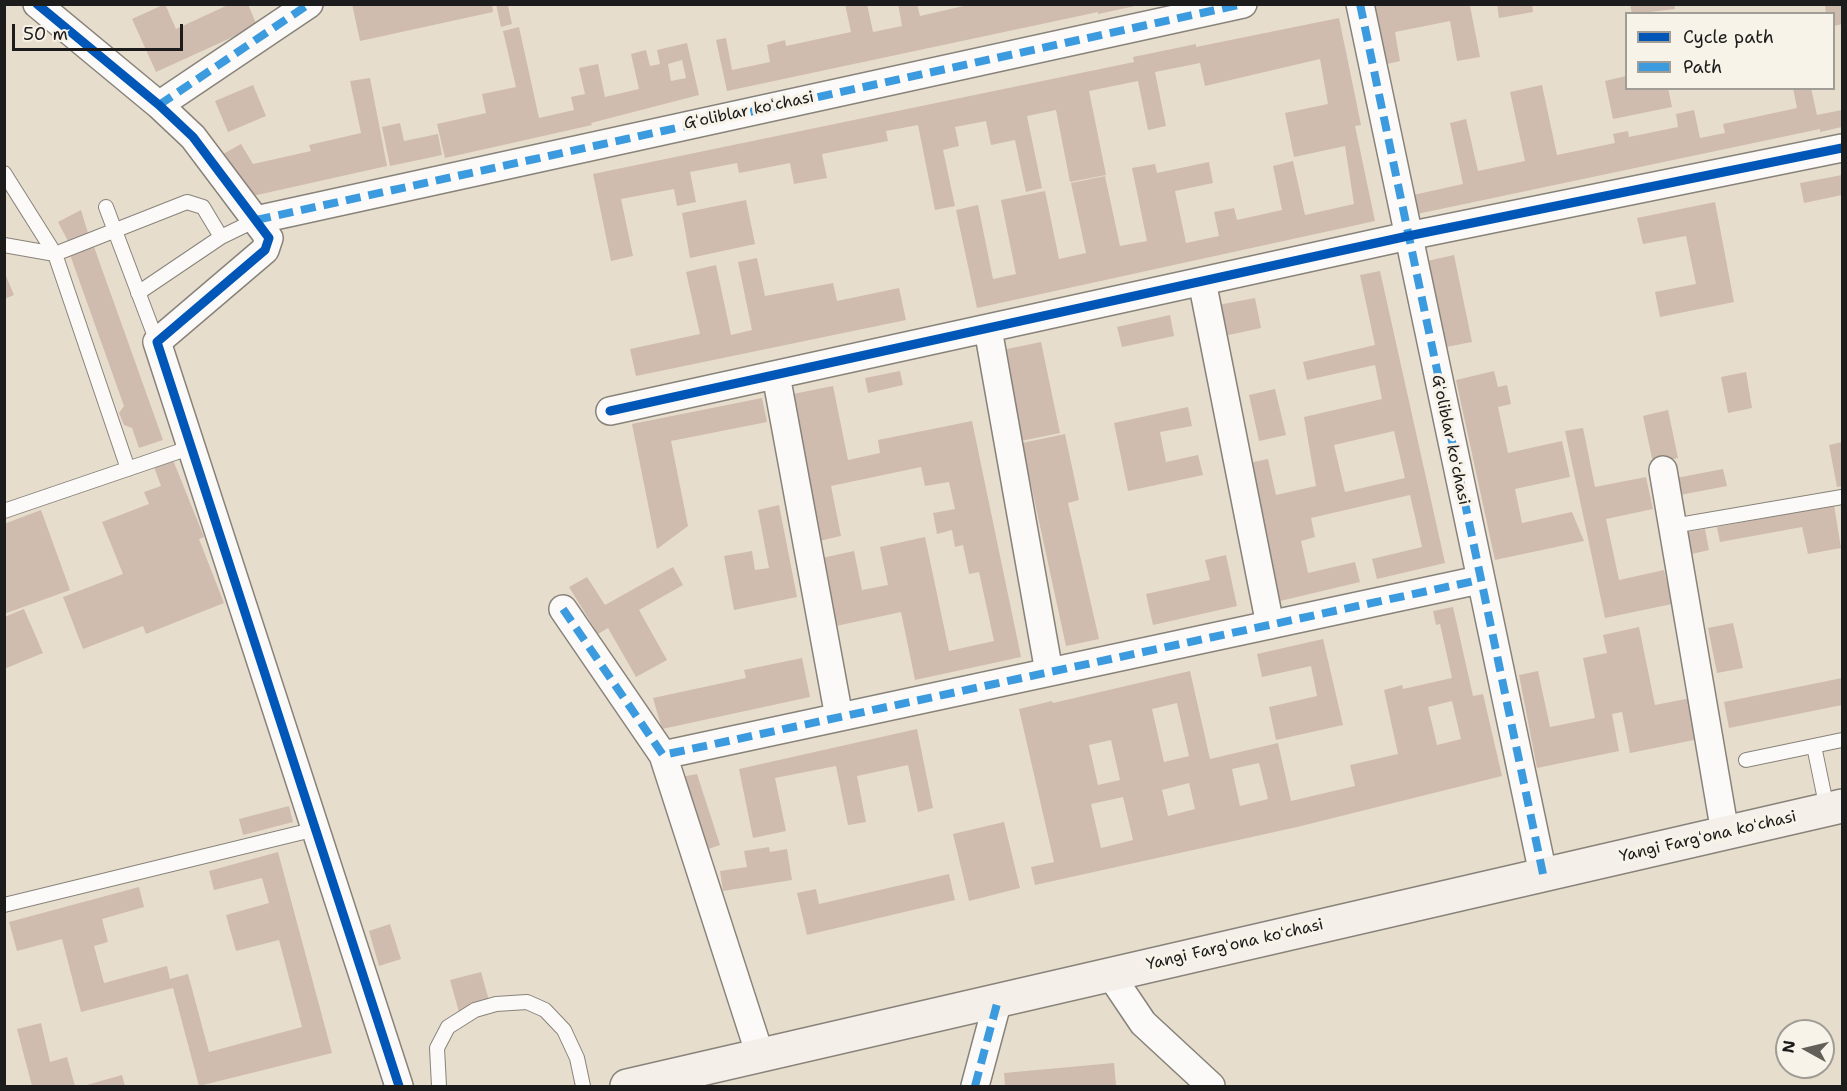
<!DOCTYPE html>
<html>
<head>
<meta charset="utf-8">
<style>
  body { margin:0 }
  #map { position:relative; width:1847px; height:1091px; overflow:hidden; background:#e7ddcd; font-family:"Shantell Sans",sans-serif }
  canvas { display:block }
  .frame { position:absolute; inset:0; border:6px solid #1c1c1c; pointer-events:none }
  .legend { position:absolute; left:1625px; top:12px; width:210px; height:78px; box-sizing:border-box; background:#f7f3e8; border:2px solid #9f9d96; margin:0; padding:8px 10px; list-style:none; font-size:18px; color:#1c1c1c }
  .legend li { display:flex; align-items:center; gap:12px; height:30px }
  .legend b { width:30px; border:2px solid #9f9d96 }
  .north { position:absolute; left:1775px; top:1019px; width:60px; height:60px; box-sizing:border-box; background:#f7f3e8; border:2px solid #9f9d96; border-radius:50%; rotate:278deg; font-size:16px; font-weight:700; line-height:24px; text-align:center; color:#1c1c1c }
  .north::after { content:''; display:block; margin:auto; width:21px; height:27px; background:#63605a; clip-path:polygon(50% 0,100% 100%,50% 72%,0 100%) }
  .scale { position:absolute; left:12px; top:24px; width:171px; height:27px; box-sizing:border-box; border:3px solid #1c1c1c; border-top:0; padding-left:8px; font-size:18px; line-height:21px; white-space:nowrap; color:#1c1c1c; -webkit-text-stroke:4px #f7f3e8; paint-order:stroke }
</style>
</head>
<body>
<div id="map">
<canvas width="1847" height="1091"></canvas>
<div class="frame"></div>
<ul class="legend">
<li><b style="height:8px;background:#0057b8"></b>Cycle path</li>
<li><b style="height:8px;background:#3c9bdf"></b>Path</li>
</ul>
<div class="north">N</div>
<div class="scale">50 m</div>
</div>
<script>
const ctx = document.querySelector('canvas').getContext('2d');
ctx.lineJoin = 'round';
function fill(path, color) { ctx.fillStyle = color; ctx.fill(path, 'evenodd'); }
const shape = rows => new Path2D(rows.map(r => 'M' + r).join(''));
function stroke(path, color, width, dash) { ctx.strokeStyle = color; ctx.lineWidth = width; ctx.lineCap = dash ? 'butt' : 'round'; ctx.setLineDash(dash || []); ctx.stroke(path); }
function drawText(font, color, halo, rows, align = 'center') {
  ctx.font = font + ' "Shantell Sans",sans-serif'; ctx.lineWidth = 6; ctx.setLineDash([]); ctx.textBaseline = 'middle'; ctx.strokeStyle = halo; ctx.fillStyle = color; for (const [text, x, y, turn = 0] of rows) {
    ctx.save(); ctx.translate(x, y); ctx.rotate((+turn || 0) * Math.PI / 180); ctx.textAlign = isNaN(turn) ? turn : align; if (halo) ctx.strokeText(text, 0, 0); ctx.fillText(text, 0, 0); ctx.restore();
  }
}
const building = shape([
  [165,4,176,29,230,4,248,4,257,26,156,72,132,19],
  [352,4,492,4,493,12,360,41],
  [496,4,513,4,508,6,512,24,501,27],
  [845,4,867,4,873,32,902,26,898,4,917,4,920,16,972,4,1140,5,1098,14,1098,12,727,91,716,40,726,38,732,70,770,62,767,45,785,40,786,46,851,32],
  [1381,4,1475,4,1470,6,1480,57,1457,61,1450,21,1395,32,1400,61,1383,65,1372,6],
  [1497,4,1532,4,1533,12,1499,18],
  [1630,4,1674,4,1675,9,1632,14],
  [1825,4,1842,4,1842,24,1834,26,1834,14,1826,14],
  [1339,18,1361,125,1355,126,1375,221,977,308,956,210,978,205,993,279,1016,274,1001,200,1045,191,1059,259,1086,253,1071,183,1105,176,1120,246,1147,241,1132,168,1155,164,1157,173,1209,162,1213,183,1175,191,1186,243,1219,236,1214,212,1234,208,1237,220,1282,210,1273,166,1293,161,1305,215,1354,204,1345,146,1294,157,1285,113,1328,104,1320,59,1205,86,1200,63,1155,72,1166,126,1148,130,1138,81,1089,91,1106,175,1070,182,1056,110,1027,116,1042,188,1026,192,1015,140,991,145,986,121,955,127,959,146,943,150,955,206,935,210,918,125,886,131,888,141,822,154,827,178,794,184,790,163,739,173,737,163,690,172,696,202,677,206,674,189,621,199,633,256,611,261,593,174,1134,62,1133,57,1196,44,1196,47],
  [519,27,539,118,574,110,571,97,585,94,579,68,598,64,605,97,639,89,631,54,646,50,650,66,660,64,657,50,687,43,699,95,591,123,592,125,445,158,437,124,486,113,482,94,516,87,503,31],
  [682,60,686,78,671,81,668,64],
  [1626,76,1626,88,1668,88,1672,107,1613,119,1605,81],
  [370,78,387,166,248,197,223,154,241,144,253,164,311,151,309,145,361,133,350,81],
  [253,85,266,116,228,132,215,101],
  [1542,85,1557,155,1615,143,1613,134,1628,131,1629,137,1678,127,1676,114,1694,110,1700,138,1725,133,1723,124,1797,108,1793,88,1811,88,1817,115,1842,110,1842,127,1820,132,1820,129,1417,214,1413,195,1463,184,1450,123,1466,119,1478,171,1525,161,1510,92],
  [400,123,404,141,438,134,442,155,390,166,382,127],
  [1842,175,1842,195,1804,203,1800,183],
  [746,200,755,244,690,258,682,213],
  [1715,202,1734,302,1660,317,1655,292,1696,284,1686,236,1643,244,1637,218],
  [81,210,88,233,69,243,58,222],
  [93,244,163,440,139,448,132,428,124,425,119,413,124,406,69,252],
  [1454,255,1472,342,1446,347,1427,261],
  [757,258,765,296,833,283,837,301,899,288,906,320,636,376,630,349,700,334,686,272,716,265,731,335,752,330,738,262],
  [4,271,14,295,4,299],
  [1380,271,1445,563,1377,579,1372,559,1422,547,1410,495,1311,518,1315,537,1301,541,1308,573,1355,562,1360,582,1280,601,1249,463,1268,459,1276,495,1316,486,1304,417,1382,399,1375,365,1307,380,1303,362,1375,345,1360,275],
  [1394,431,1405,478,1345,492,1334,445],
  [1255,298,1261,328,1224,336,1218,305],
  [1170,315,1174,336,1122,347,1117,327],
  [1041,342,1060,433,1021,441,1002,350],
  [900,371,903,385,868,393,865,378],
  [1494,371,1498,387,1507,385,1511,404,1498,407,1508,453,1562,441,1570,477,1515,489,1522,523,1572,512,1584,541,1495,560,1456,380],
  [1746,372,1752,408,1728,413,1721,377],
  [833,386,848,460,880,453,878,440,972,421,1021,657,915,680,901,612,836,626,822,558,854,551,862,590,888,585,880,547,925,537,949,651,994,641,979,572,969,574,963,545,955,547,952,530,937,534,933,513,955,509,949,482,925,486,921,467,831,486,841,536,819,541,788,395],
  [1275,389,1286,435,1259,441,1249,395],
  [762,398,767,422,671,441,688,526,657,549,632,424],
  [1188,407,1192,426,1160,432,1166,462,1198,455,1203,475,1128,491,1114,423],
  [1668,410,1678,458,1653,463,1643,416],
  [1583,428,1595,487,1646,477,1653,509,1606,519,1619,580,1664,570,1672,604,1605,618,1565,431],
  [1065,434,1079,500,1068,503,1099,639,1066,646,1022,443],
  [1842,442,1842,486,1837,487,1829,445],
  [173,460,204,537,199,539,224,603,146,634,143,626,83,649,63,597,123,574,102,522,149,504,144,492,161,486,154,467],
  [1723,469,1727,486,1680,495,1676,478],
  [779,505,797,597,734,610,724,556,752,551,755,570,769,568,758,510],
  [1834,505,1841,548,1808,554,1802,527,1720,542,1717,527],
  [41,510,70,590,4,614,4,524],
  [1705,529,1709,550,1692,554,1688,532],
  [1226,555,1237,606,1153,625,1146,594,1210,580,1205,560],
  [673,567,683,585,639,610,667,660,636,677,608,628,598,634,569,587,587,577,605,605],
  [1453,607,1473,696,1483,694,1502,776,1297,827,1035,885,1031,867,1054,862,1019,709,1052,701,1053,703,1190,671,1210,759,1278,743,1291,801,1355,786,1350,765,1398,754,1384,690,1402,685,1403,689,1452,678,1440,624,1436,625,1433,611],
  [1452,701,1461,739,1437,745,1428,707],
  [1177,703,1189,756,1164,762,1152,709],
  [1111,740,1120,780,1098,785,1089,745],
  [1259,763,1268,799,1240,806,1232,769],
  [1189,783,1195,809,1168,816,1162,790],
  [1123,797,1133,840,1101,848,1091,804],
  [24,609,43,653,4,669,4,617],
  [1733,623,1743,668,1717,673,1708,628],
  [1639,627,1655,705,1691,698,1699,739,1630,753,1622,712,1612,714,1619,751,1537,768,1519,675,1538,671,1550,727,1595,718,1583,658,1607,653,1603,635],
  [1323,639,1343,725,1276,740,1269,707,1317,696,1311,666,1262,677,1257,654],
  [802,658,810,697,662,729,653,698,746,678,744,670],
  [1842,678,1842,705,1729,728,1724,702],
  [917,729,933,808,918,812,908,765,857,776,866,822,848,825,836,766,775,778,786,831,753,838,739,769],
  [697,774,720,845,700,852,676,778],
  [289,806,293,822,243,835,239,819],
  [1004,822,1020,888,969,901,953,834],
  [769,847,770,852,787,849,792,880,723,891,720,871,747,867,744,851],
  [278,852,332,1053,199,1086,173,988,81,1012,62,939,17,951,9,922,139,887,144,907,102,919,108,942,94,946,104,983,167,966,170,979,188,974,209,1052,302,1027,279,940,236,951,226,915,269,903,262,878,214,890,209,871],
  [949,874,955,900,807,935,797,893,816,889,819,904],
  [390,924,401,959,379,966,369,931],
  [481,972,490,1004,459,1012,450,980],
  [41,1023,50,1062,67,1057,75,1086,32,1086,17,1029],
  [1114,1063,1116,1085,1005,1086,1004,1073],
  [122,1075,125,1086,83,1086]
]);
const service = shape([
  [4,173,55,254,128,469],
  [106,207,157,342],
  [4,245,55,254,187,202,203,207,221,237],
  [138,293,221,237,256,220],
  [4,511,192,447],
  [1673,526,1842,497],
  [1814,746,1827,809],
  [1746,760,1842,740],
  [4,905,316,829],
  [439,1086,437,1048,448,1027,475,1010,496,1004,527,1002,545,1010,564,1030,577,1058,583,1086]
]);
const minor = shape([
  [37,4,159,105,193,137,269,238,265,250,157,342,399,1086],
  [1360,4,1543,874],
  [159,105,309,4],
  [256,220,1243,4],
  [1202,281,1270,625],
  [988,329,1049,672],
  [776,375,839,717],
  [610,411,1408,236,1842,148],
  [1663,470,1725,833],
  [563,609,663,755,1479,580],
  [663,755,760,1055],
  [1110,974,1143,1023,1211,1086],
  [975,1086,998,1000]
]);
const secondary = shape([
  [627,1086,1842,806]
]);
const quiet = shape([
  [1360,4,1543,874],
  [159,105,309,4],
  [256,220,1243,4],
  [563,609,663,755,1479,580],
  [975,1086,998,1000]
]);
const cycleway = shape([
  [37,4,159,105,193,137,269,238,265,250,157,342,399,1086],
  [610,411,1408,236,1842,148]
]);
const streetNames = [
  ["Gʻoliblar koʻchasi",749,111,-12],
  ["Gʻoliblar koʻchasi",1450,440,78],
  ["Yangi Fargʻona koʻchasi",1708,837,-13],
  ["Yangi Fargʻona koʻchasi",1235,945,-13]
];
fill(building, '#d0bbaf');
stroke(service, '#88837a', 16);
stroke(minor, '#88837a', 30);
stroke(secondary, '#88837a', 36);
stroke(service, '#fbfaf8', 14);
stroke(minor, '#fbfaf8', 27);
stroke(secondary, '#f4f0e9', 33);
stroke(quiet, '#3c9bdf', 8, [15, 8]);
stroke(cycleway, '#0057b8', 9);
drawText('16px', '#1c1c1c', '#f7f3e8', streetNames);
</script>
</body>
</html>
